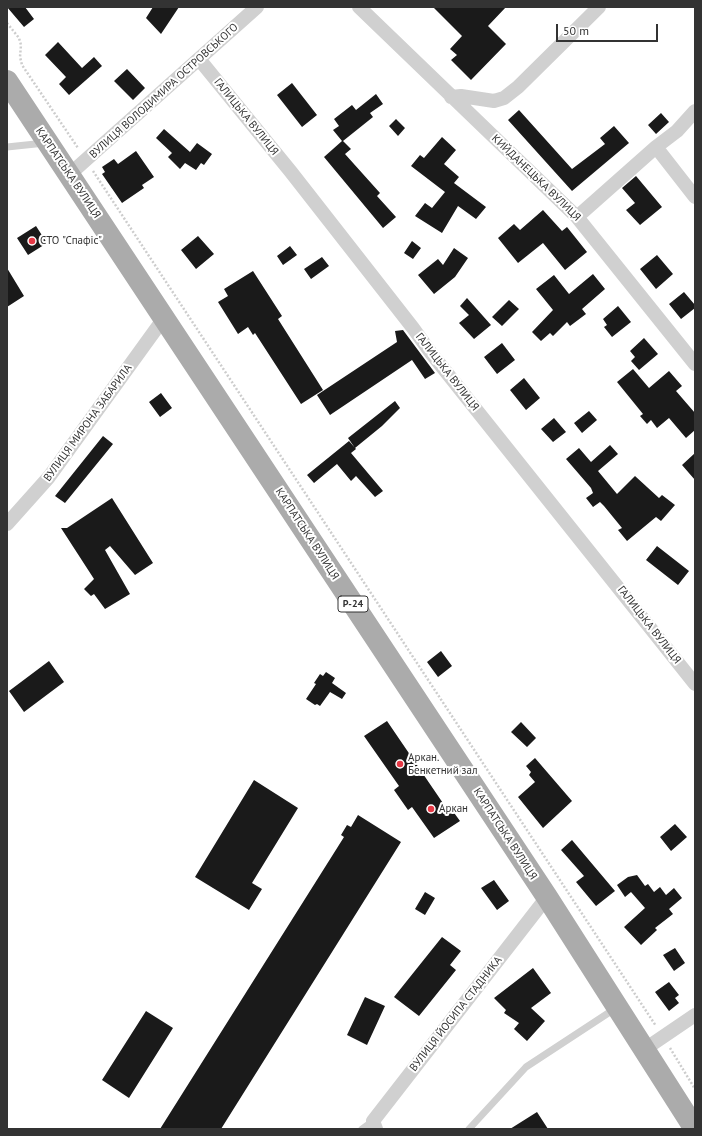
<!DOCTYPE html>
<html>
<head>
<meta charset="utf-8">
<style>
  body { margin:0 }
  #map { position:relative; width:702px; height:1136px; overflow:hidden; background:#fff; font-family:"PT Sans",sans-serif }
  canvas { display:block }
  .frame { position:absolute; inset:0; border:8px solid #333; pointer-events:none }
  .scale { position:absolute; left:556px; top:24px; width:102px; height:18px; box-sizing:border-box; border:2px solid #333; border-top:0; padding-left:5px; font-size:12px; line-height:14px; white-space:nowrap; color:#333; -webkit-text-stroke:3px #fff; paint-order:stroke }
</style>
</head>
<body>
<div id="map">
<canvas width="702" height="1136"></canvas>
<div class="frame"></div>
<div class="scale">50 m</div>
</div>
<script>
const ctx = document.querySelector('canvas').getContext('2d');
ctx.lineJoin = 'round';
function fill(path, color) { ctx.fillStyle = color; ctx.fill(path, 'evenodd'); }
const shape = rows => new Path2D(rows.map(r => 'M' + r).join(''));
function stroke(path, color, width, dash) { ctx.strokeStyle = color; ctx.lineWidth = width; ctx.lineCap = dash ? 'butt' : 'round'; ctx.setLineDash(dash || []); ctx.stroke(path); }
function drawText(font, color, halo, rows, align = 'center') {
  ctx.font = font + ' "PT Sans",sans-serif'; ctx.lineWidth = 4; ctx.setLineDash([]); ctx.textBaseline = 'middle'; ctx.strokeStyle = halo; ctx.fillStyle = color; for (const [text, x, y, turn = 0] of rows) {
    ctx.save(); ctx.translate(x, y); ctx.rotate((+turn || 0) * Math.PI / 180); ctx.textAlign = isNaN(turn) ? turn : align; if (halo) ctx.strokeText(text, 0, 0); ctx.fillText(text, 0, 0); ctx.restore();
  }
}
const building = shape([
  [7,7,25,7,34,19,24,27],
  [153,7,179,7,161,34,146,18],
  [433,7,506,7,488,26,506,44,471,80,451,60,457,55,450,49,462,36],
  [58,42,82,68,94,57,102,66,69,95,59,84,66,77,45,55],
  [127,69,145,88,133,100,114,81],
  [292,83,317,115,302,127,277,95],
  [376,94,383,104,370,113,373,117,343,141,351,149,345,154,380,193,377,196,396,217,383,228,324,157,342,141,333,130,339,126,334,119,352,105,356,110],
  [519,110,572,169,605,144,600,138,614,126,629,143,572,191,508,120],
  [661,113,669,122,656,134,648,125],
  [396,119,405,128,398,136,389,126],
  [164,129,190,152,197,143,212,154,204,165,201,163,196,170,185,163,180,169,168,157,172,153,156,138],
  [442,137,456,150,444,164,459,177,454,183,486,207,476,219,458,206,442,233,415,216,425,203,432,208,445,192,411,166,420,155,424,158],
  [136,151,154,177,142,185,144,188,122,203,102,174,105,172,102,167,114,159,118,164],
  [636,176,662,207,640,225,626,210,635,203,622,188],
  [543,210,562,231,567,227,587,252,565,270,543,243,518,263,498,238,514,224,520,230],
  [36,226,47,243,28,255,17,238],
  [198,236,214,254,196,269,181,250],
  [412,241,421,248,413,259,404,253],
  [290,246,297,255,283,265,277,256],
  [454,248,468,258,455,277,434,294,418,275,438,259,443,265],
  [657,255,673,274,656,289,640,269],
  [322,257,329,266,311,279,304,269],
  [7,268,24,296,7,307],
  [253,271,282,316,278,319,323,390,301,404,255,333,253,335,248,327,238,334,218,302,228,296,224,289],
  [593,274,605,289,582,309,586,314,570,326,567,322,553,336,550,333,541,341,532,332,553,310,536,289,554,275,569,294],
  [684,292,695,305,695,308,681,319,669,304],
  [467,298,491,325,474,339,459,323,469,315,460,306],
  [509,300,519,309,502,326,492,317],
  [618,306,631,322,612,337,604,327,607,325,603,319],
  [403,330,435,373,425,379,412,360,330,415,317,395,397,342,395,331],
  [644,338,658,354,639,370,631,361,635,357,630,351],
  [502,343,515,360,497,374,484,357],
  [633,369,649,388,669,371,682,386,676,391,695,413,695,430,686,438,669,418,657,428,651,420,647,424,640,416,643,414,617,382],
  [524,378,540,398,526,410,510,390],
  [161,393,172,408,160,417,149,402],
  [395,401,400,408,382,426,355,448,348,438],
  [589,411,597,420,582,433,574,423],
  [554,418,566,432,553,442,541,429],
  [103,436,113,444,65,503,55,496],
  [349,441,356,449,351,453,383,491,375,497,356,476,351,481,337,464,314,483,307,475],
  [610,445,618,454,598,471,617,494,635,476,659,498,662,495,675,505,661,521,656,517,627,541,618,530,622,528,604,506,600,502,593,507,586,498,593,493,591,488,566,459,579,448,591,462],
  [695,453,695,480,682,465],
  [112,498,153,563,135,575,110,546,105,550,130,594,105,609,94,594,91,596,84,589,94,579,61,528,67,528],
  [657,546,689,571,678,585,646,560],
  [441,651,452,666,438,677,427,662],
  [49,661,64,682,24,712,9,691],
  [326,672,335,678,332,683,346,693,342,699,330,692,320,706,317,704,315,705,306,699,316,684,314,683,320,674,323,676],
  [387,721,449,812,452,810,460,821,434,838,412,807,408,810,394,790,399,786,364,736],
  [521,722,536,738,527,747,511,732],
  [535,758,572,801,543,828,518,797,535,782,529,775,531,772,526,766],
  [254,780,298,808,252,883,262,889,249,910,195,877],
  [358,815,401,842,221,1129,160,1129,344,837,341,835,347,825,351,827],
  [675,824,687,837,671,851,660,837],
  [572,840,615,891,596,906,576,882,584,876,561,850],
  [637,875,645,886,648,884,654,892,660,887,666,895,674,888,682,898,669,909,673,914,655,928,657,930,641,945,624,927,645,908,631,892,625,897,617,885,628,877],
  [494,880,509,901,497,910,481,888],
  [425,892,435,898,425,915,415,909],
  [442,937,461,951,450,965,456,970,419,1016,394,997],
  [675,948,685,963,674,971,663,955],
  [533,968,551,993,531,1008,545,1021,527,1041,514,1029,519,1023,504,1013,506,1010,494,998],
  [669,982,679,995,675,998,679,1003,669,1011,655,992],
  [365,997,385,1006,367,1045,347,1035],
  [146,1011,173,1028,129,1098,102,1080],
  [537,1112,548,1129,510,1129]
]);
const path = shape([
  [7,23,19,38,21,45,20,57,22,65,78,148],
  [93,171,656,1026],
  [670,1048,695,1089]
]);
const service = shape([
  [7,147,45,143],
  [362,1129,373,1121],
  [469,1129,526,1067,616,1008]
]);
const minor = shape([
  [359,7,577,217,695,364],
  [199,59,291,172,413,328,431,353,695,684],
  [451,97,461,96,494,101,504,98,518,87,599,7],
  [656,147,695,197],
  [70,174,257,7],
  [577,217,656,147,677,131,695,111],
  [7,524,49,477,164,318],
  [645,1049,695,1015],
  [376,1129,373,1121,547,897]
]);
const primary = shape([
  [7,81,547,897,695,1129]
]);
const markers = [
  [32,241,4,"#e63946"],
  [400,764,4,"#e63946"],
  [431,809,4,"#e63946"]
];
const shields = [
  [353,604,30]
];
const shieldNames = [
  ["Р-24",353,604]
];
const streetNames = [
  ["ВУЛИЦЯ ВОЛОДИМИРА ОСТРОВСЬКОГО",164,91,-42],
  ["ГАЛИЦЬКА ВУЛИЦЯ",246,117,51],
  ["КАРПАТСЬКА ВУЛИЦЯ",68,173,56],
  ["КИЙДАНЕЦЬКА ВУЛИЦЯ",536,178,44],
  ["ГАЛИЦЬКА ВУЛИЦЯ",447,372,52],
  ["ВУЛИЦЯ МИРОНА ЗАБАРИЛА",88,423,-54],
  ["КАРПАТСЬКА ВУЛИЦЯ",307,534,57],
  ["ГАЛИЦЬКА ВУЛИЦЯ",649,625,52],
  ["КАРПАТСЬКА ВУЛИЦЯ",505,834,57],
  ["ВУЛИЦЯ ЙОСИПА СТАДНИКА",456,1014,-52]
];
const poiNames = [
  ["СТО \"Спафіс\"",40,241],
  ["Аркан.",408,758],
  ["Бенкетний зал",408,771],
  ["Аркан",439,809]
];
fill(building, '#1a1a1a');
stroke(path, '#cdcdcd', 2.5, [2, 2]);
stroke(service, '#d0d0d0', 7);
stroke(minor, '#d0d0d0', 14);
stroke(primary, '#ababab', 22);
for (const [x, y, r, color] of markers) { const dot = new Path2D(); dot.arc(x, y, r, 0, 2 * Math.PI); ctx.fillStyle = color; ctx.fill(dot); stroke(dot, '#fff', 1.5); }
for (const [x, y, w] of shields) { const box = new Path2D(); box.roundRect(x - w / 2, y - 8, w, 16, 3); ctx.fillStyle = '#fff'; ctx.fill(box); stroke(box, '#333', 1); }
drawText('bold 10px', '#333', null, shieldNames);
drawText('11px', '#333', '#fff', streetNames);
drawText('11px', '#333', '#fff', poiNames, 'left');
</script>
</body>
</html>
